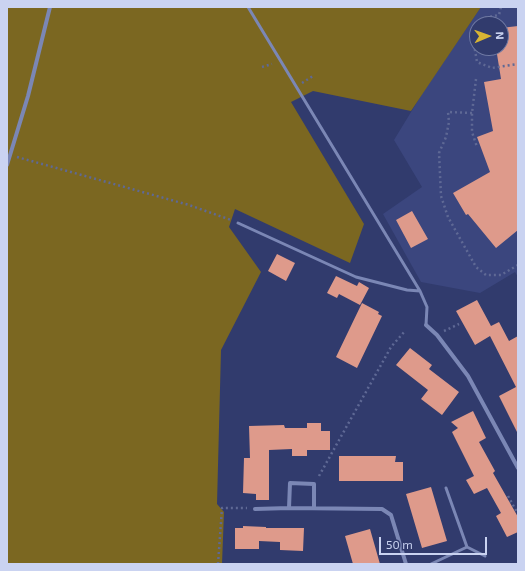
<!DOCTYPE html>
<html>
<head>
<meta charset="utf-8">
<style>
  body { margin:0 }
  #map { position:relative; width:525px; height:571px; overflow:hidden; background:#313b6d; font-family:"Exo 2",sans-serif }
  canvas { display:block }
  .frame { position:absolute; inset:0; border:8px solid #cad3f1; pointer-events:none }
  .north { position:absolute; left:469px; top:16px; width:40px; height:40px; box-sizing:border-box; background:#313b6d; border:1px solid #6e78a2; border-radius:50%; rotate:88deg; font-size:11px; font-weight:700; line-height:16px; text-align:center; color:#cad3f1 }
  .north::after { content:''; display:block; margin:auto; width:14px; height:18px; background:#d7b434; clip-path:polygon(50% 0,100% 100%,50% 72%,0 100%) }
  .scale { position:absolute; left:379px; top:537px; width:108px; height:18px; box-sizing:border-box; border:2px solid #cad3f1; border-top:0; padding-left:5px; font-size:12px; line-height:14px; white-space:nowrap; color:#cad3f1; -webkit-text-stroke:3px #313b6d; paint-order:stroke }
</style>
</head>
<body>
<div id="map">
<canvas width="525" height="571"></canvas>
<div class="frame"></div>
<div class="north">N</div>
<div class="scale">50 m</div>
</div>
<script>
const ctx = document.querySelector('canvas').getContext('2d');
ctx.lineJoin = 'round';
function fill(path, color) { ctx.fillStyle = color; ctx.fill(path, 'evenodd'); }
const shape = rows => new Path2D(rows.map(r => 'M' + r).join(''));
function stroke(path, color, width, dash) { ctx.strokeStyle = color; ctx.lineWidth = width; ctx.lineCap = dash ? 'butt' : 'round'; ctx.setLineDash(dash || []); ctx.stroke(path); }
const built = shape([
  [481,7,518,7,518,277,515,272,480,293,421,282,383,214,422,187,394,140,422,94],
  [477,24,501,24,501,48,477,48]
]);
const green = shape([
  [7,7,481,7,411,111,313,91,291,102,364,224,350,263,235,209,229,227,261,272,221,350,217,504,224,512,222,564,7,564]
]);
const building = shape([
  [518,26,518,230,496,248,468,214,466,215,453,193,490,172,477,137,493,131,484,82,501,79,496,48,501,48,501,28],
  [412,211,428,239,411,248,396,220],
  [277,254,295,263,286,281,268,271],
  [336,276,357,286,359,282,369,288,360,305,339,294,337,298,327,293],
  [477,300,491,326,499,322,509,341,518,336,518,434,499,396,516,387,490,336,475,345,456,311],
  [362,303,379,312,378,314,382,316,357,368,336,357],
  [410,348,432,365,429,369,459,392,442,415,421,399,428,390,396,365],
  [473,411,486,438,479,442,495,471,493,473,518,517,518,532,507,537,496,516,501,513,487,488,474,494,466,480,474,476,452,432,458,428,451,422],
  [307,423,321,423,321,431,330,431,330,450,307,450,307,456,292,456,292,449,269,450,269,500,256,500,256,494,243,493,244,458,250,458,249,426,284,425,285,428,307,428],
  [339,456,396,456,395,462,403,462,403,481,339,481],
  [431,487,447,541,422,548,406,494],
  [243,526,266,527,266,528,304,528,303,551,280,550,280,542,259,541,259,549,235,549,235,528,243,528],
  [370,529,380,564,353,564,345,536]
]);
const path = shape([
  [478,24,483,18,499,15,501,7],
  [477,26,472,33,477,62,492,68,518,64],
  [262,67,272,64],
  [476,79,472,113,472,132,477,147],
  [302,83,313,76],
  [472,113,448,112,449,122,446,137,439,153,441,196,448,217,476,267,486,275,501,275,518,265],
  [17,157,189,205,231,220],
  [444,331,459,324],
  [319,476,391,347,405,331],
  [508,496,518,514],
  [218,564,222,508,247,508]
]);
const service = shape([
  [248,7,420,291,427,307,426,325],
  [238,223,356,277,407,290,420,291],
  [446,488,467,547],
  [431,564,467,547,485,556]
]);
const minor = shape([
  [7,165,28,96,50,7],
  [426,325,437,335,468,376,518,468],
  [314,508,314,484,290,483,289,508,382,509,391,515,406,564],
  [255,509,289,508]
]);
fill(built, '#3b467e');
fill(green, '#7b6721');
fill(building, '#de9a8b');
stroke(path, '#5f6995', 2.5, [2, 3]);
stroke(service, '#7b87b5', 3);
stroke(minor, '#7b87b5', 4);
</script>
</body>
</html>
